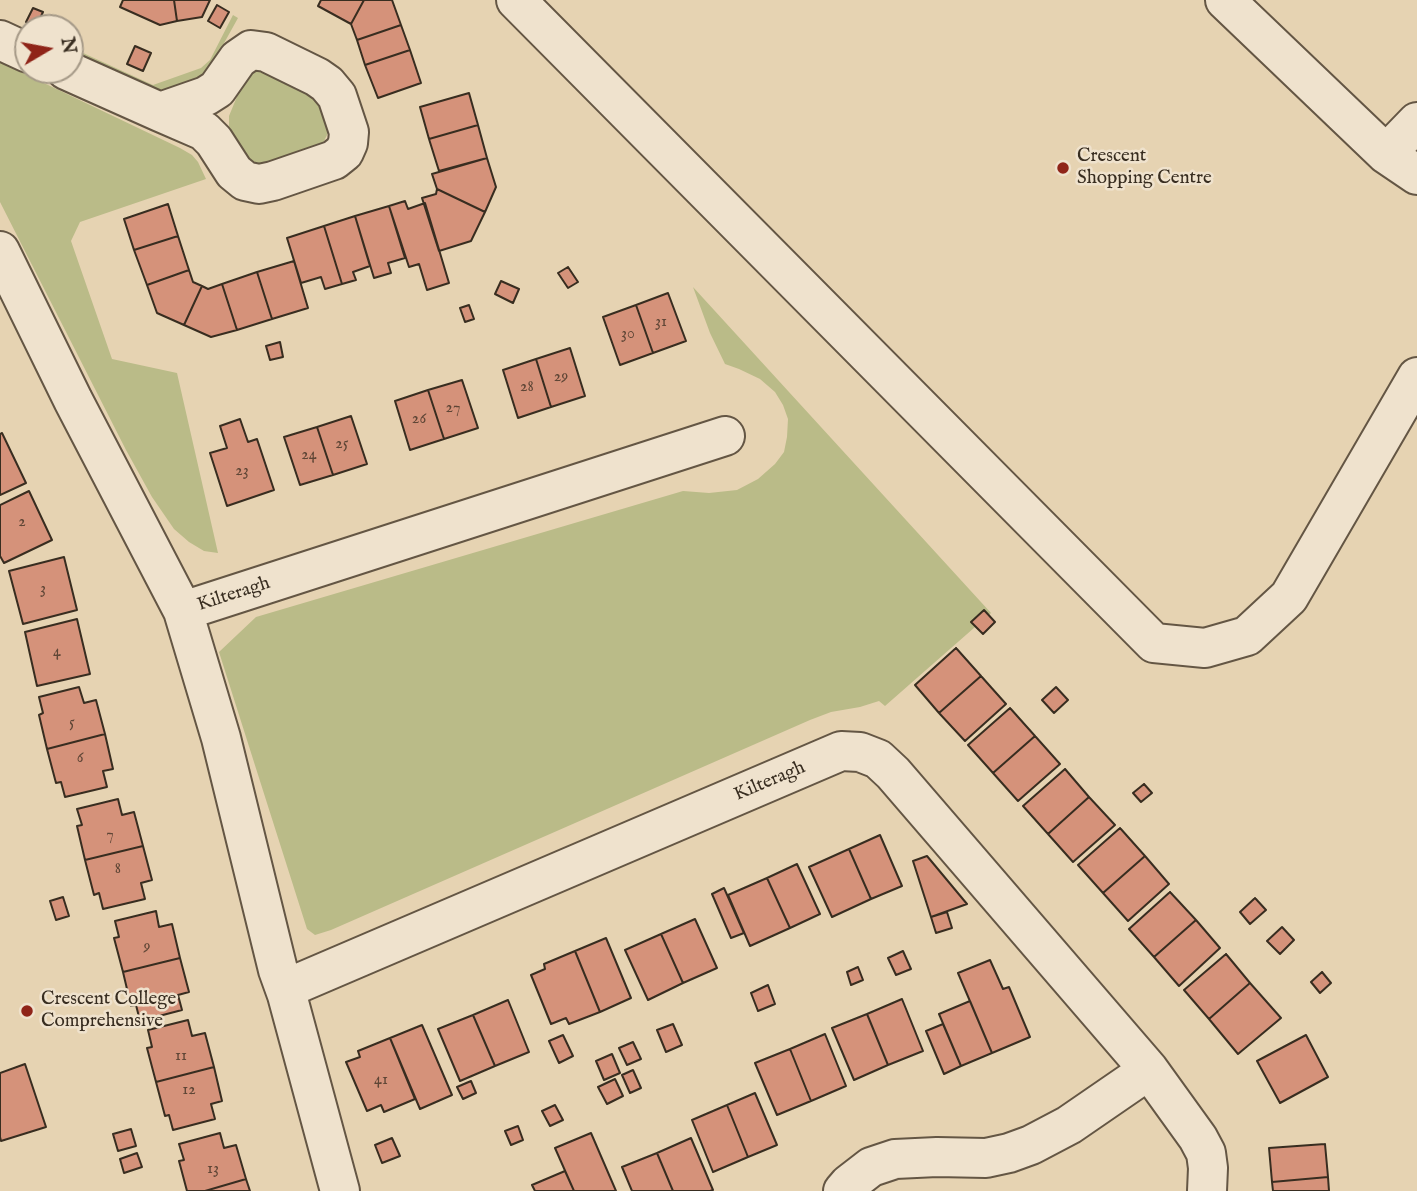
<!DOCTYPE html>
<html>
<head>
<meta charset="utf-8">
<style>
  body { margin:0 }
  #map { position:relative; width:1417px; height:1191px; overflow:hidden; background:#e6d3b2; font-family:"IM FELL English",serif }
  canvas { display:block }
  .north { position:absolute; left:14px; top:14px; width:70px; height:70px; box-sizing:border-box; background:#efe2cd; border:2px solid #a69a88; border-radius:50%; rotate:80deg; font-size:19px; font-weight:700; line-height:28px; text-align:center; color:#382d20 }
  .north::after { content:''; display:block; margin:auto; width:24px; height:32px; background:#8f2418; clip-path:polygon(50% 0,100% 100%,50% 72%,0 100%) }
</style>
</head>
<body>
<div id="map">
<canvas width="1417" height="1191"></canvas>
<div class="north">N</div>
</div>
<script>
const ctx = document.querySelector('canvas').getContext('2d');
ctx.lineJoin = 'round';
function fill(path, color) { ctx.fillStyle = color; ctx.fill(path, 'evenodd'); }
const shape = rows => new Path2D(rows.map(r => 'M' + r).join(''));
function stroke(path, color, width, dash) { ctx.strokeStyle = color; ctx.lineWidth = width; ctx.lineCap = dash ? 'butt' : 'round'; ctx.setLineDash(dash || []); ctx.stroke(path); }
function drawText(font, color, halo, rows, align = 'center') {
  ctx.font = font + ' "IM FELL English",serif'; ctx.lineWidth = 5; ctx.setLineDash([]); ctx.textBaseline = 'middle'; ctx.strokeStyle = halo; ctx.fillStyle = color; for (const [text, x, y, turn = 0] of rows) {
    ctx.save(); ctx.translate(x, y); ctx.rotate((+turn || 0) * Math.PI / 180); ctx.textAlign = isNaN(turn) ? turn : align; if (halo) ctx.strokeText(text, 0, 0); ctx.fillText(text, 0, 0); ctx.restore();
  }
}
const green = shape([
  [233,15,238,18,208,72,205,75,159,92,70,58,70,47,153,85,201,68,210,60],
  [0,62,180,148,192,155,198,162,206,179,80,222,71,241,112,359,177,373,218,553,204,551,189,542,174,529,152,497,126,450,0,202],
  [258,69,305,87,320,102,327,124,328,133,322,145,261,166,252,165,229,139,229,116,243,82,252,73],
  [693,287,991,613,885,706,879,701,860,707,831,712,810,720,331,930,315,935,307,929,219,652,256,617,683,491,709,493,737,490,758,479,775,464,784,452,787,437,788,419,783,405,775,392,760,379,739,369,725,364,710,333]
]);
const building = shape([
  [123,0,174,0,177,21,160,25,120,7,123,0],
  [174,0,210,0,202,17,177,21,174,0],
  [321,0,364,0,351,24,318,6,321,0],
  [364,0,392,0,401,25,357,40,351,24,364,0],
  [217,5,229,12,220,28,208,21,217,5],
  [33,8,43,12,36,27,26,22,33,8],
  [401,25,410,50,365,65,357,40,401,25],
  [135,46,151,53,143,71,127,64,135,46],
  [410,50,421,83,378,98,365,65,410,50],
  [469,93,478,125,429,139,420,107,469,93],
  [478,125,487,158,439,171,429,139,478,125],
  [487,158,496,187,485,212,437,189,432,174,487,158],
  [437,189,485,212,471,241,439,251,422,198,436,194,437,189],
  [405,201,408,209,425,203,449,283,427,290,419,264,409,267,389,206,405,201],
  [168,204,178,236,134,250,124,219,168,204],
  [389,206,405,258,388,263,391,273,374,278,355,216,389,206],
  [355,216,370,266,353,272,356,280,342,284,324,226,355,216],
  [324,226,342,284,325,289,321,277,301,283,287,238,324,226],
  [178,236,189,270,147,285,134,250,178,236],
  [294,261,308,308,272,319,257,272,294,261],
  [568,267,578,282,568,288,558,273,568,267],
  [189,270,193,282,202,286,184,325,157,313,147,285,189,270],
  [257,272,272,319,237,330,222,284,257,272],
  [501,281,519,289,513,303,495,294,501,281],
  [222,284,237,330,211,337,184,325,202,286,208,289,222,284],
  [668,293,686,341,653,353,636,305,668,293],
  [469,305,474,319,465,322,460,308,469,305],
  [636,305,653,353,620,365,603,317,636,305],
  [280,342,283,357,270,360,266,346,280,342],
  [570,348,585,396,551,407,536,359,570,348],
  [536,359,551,407,518,418,503,370,536,359],
  [462,380,478,428,444,439,428,390,462,380],
  [428,390,444,439,410,450,395,401,428,390],
  [351,416,367,464,333,475,317,427,351,416],
  [240,419,248,442,257,439,274,490,227,506,210,453,227,448,220,426,240,419],
  [317,427,333,475,300,485,284,437,317,427],
  [2,433,26,483,0,495,0,434,2,433],
  [29,491,52,540,4,563,0,556,0,505,29,491],
  [64,557,77,610,23,624,9,571,64,557],
  [984,610,995,622,983,634,971,622,984,610],
  [77,619,90,674,37,686,25,632,77,619],
  [956,648,981,676,939,713,915,685,956,648],
  [981,676,1006,704,965,741,939,713,981,676],
  [79,687,84,703,96,700,105,734,47,749,39,715,43,713,39,697,79,687],
  [1056,687,1068,700,1054,713,1042,700,1056,687],
  [1010,708,1035,736,993,773,968,745,1010,708],
  [105,734,113,769,103,771,107,787,65,797,61,782,56,783,47,749,105,734],
  [1035,736,1060,764,1018,801,993,773,1035,736],
  [1065,769,1089,797,1048,834,1023,806,1065,769],
  [1144,784,1152,793,1141,802,1133,793,1144,784],
  [1089,797,1115,825,1073,862,1048,834,1089,797],
  [118,799,122,815,134,812,143,846,85,860,77,826,82,825,77,809,118,799],
  [1120,828,1145,856,1103,893,1078,865,1120,828],
  [880,835,902,886,871,899,849,849,880,835],
  [143,846,152,880,141,883,145,899,103,909,99,893,94,895,85,860,143,846],
  [849,849,871,899,832,917,809,867,849,849],
  [927,856,967,904,931,917,913,861,927,856],
  [1145,856,1169,884,1128,921,1103,893,1145,856],
  [797,864,820,914,790,928,767,878,797,864],
  [767,878,790,928,750,946,728,895,767,878],
  [724,888,744,933,731,938,712,894,724,888],
  [1170,892,1196,920,1154,957,1129,929,1170,892],
  [63,897,69,916,56,920,50,901,63,897],
  [1255,898,1266,910,1250,924,1240,912,1255,898],
  [156,911,159,927,172,924,180,958,123,972,114,938,119,937,115,921,156,911],
  [947,912,952,928,936,933,931,917,947,912],
  [695,919,717,968,683,983,661,934,695,919],
  [1196,920,1220,948,1179,986,1154,957,1196,920],
  [1282,927,1294,940,1280,954,1267,941,1282,927],
  [661,934,683,983,648,1000,625,950,661,934],
  [606,938,631,998,600,1012,575,951,606,938],
  [575,951,600,1012,569,1024,566,1018,551,1024,531,975,545,969,544,964,575,951],
  [903,951,911,969,896,975,888,958,903,951],
  [1226,954,1250,983,1209,1019,1184,990,1226,954],
  [180,958,189,992,178,995,182,1010,140,1021,136,1005,131,1006,123,972,180,958],
  [990,960,1003,989,1009,987,1030,1037,992,1053,958,973,990,960],
  [858,967,863,980,851,985,847,972,858,967],
  [1322,972,1331,983,1320,993,1311,982,1322,972],
  [1250,983,1281,1018,1238,1054,1209,1019,1250,983],
  [768,985,775,1004,758,1011,751,993,768,985],
  [902,999,923,1051,888,1065,867,1014,902,999],
  [508,1000,529,1052,495,1066,473,1015,508,1000],
  [970,1001,992,1053,961,1066,939,1014,970,1001],
  [867,1014,888,1065,854,1080,832,1028,867,1014],
  [473,1015,495,1066,460,1081,438,1029,473,1015],
  [188,1020,192,1036,205,1033,214,1067,156,1082,147,1048,152,1047,148,1030,188,1020],
  [673,1024,682,1045,666,1052,657,1030,673,1024],
  [943,1024,961,1066,944,1074,926,1031,943,1024],
  [422,1025,452,1095,420,1109,390,1038,422,1025],
  [825,1034,846,1086,811,1101,790,1049,825,1034],
  [563,1035,573,1056,559,1063,549,1041,563,1035],
  [1306,1035,1328,1077,1280,1103,1257,1061,1306,1035],
  [390,1038,415,1099,384,1112,381,1105,367,1111,346,1062,360,1057,358,1051,390,1038],
  [633,1042,641,1059,627,1065,619,1048,633,1042],
  [790,1049,811,1101,777,1115,755,1063,790,1049],
  [612,1054,620,1073,604,1080,596,1061,612,1054],
  [25,1064,46,1127,1,1141,0,1137,0,1073,25,1064],
  [214,1067,222,1101,211,1104,215,1119,173,1130,169,1115,165,1116,156,1082,214,1067],
  [633,1070,641,1088,630,1093,622,1075,633,1070],
  [615,1079,623,1096,607,1104,598,1087,615,1079],
  [471,1081,476,1093,463,1099,457,1087,471,1081],
  [755,1093,777,1145,748,1157,727,1105,755,1093],
  [555,1105,563,1120,550,1126,542,1111,555,1105],
  [727,1105,748,1157,713,1172,692,1120,727,1105],
  [518,1126,523,1140,511,1145,505,1131,518,1126],
  [131,1129,136,1146,118,1151,113,1134,131,1129],
  [220,1133,224,1148,236,1145,246,1179,205,1191,187,1191,179,1161,184,1160,179,1144,220,1133],
  [591,1133,616,1191,574,1191,555,1148,591,1133],
  [392,1138,400,1156,382,1163,375,1145,392,1138],
  [691,1138,713,1190,710,1191,673,1191,657,1153,691,1138],
  [1325,1144,1328,1177,1272,1182,1269,1148,1325,1144],
  [137,1153,142,1167,124,1173,120,1159,137,1153],
  [657,1153,673,1191,632,1191,622,1167,657,1153],
  [565,1171,574,1191,535,1191,532,1185,565,1171],
  [1328,1177,1329,1191,1273,1191,1272,1182,1328,1177],
  [246,1179,250,1191,205,1191,246,1179]
]);
const minor = shape([
  [516,0,1154,643,1205,648,1247,636,1289,597,1417,377],
  [1225,0,1386,154,1417,175],
  [0,40,28,53],
  [66,70,160,112,204,131,214,141,234,172,245,181,259,184,273,181,334,160,344,152,348,143,349,132,337,96,327,84,317,77,266,52,251,50,238,59,217,89,206,96,160,112],
  [1386,154,1417,122],
  [0,251,73,400,183,611,221,738,278,970,287,995,340,1191],
  [183,611,725,436],
  [285,989,841,751,860,752,878,759,893,773,1149,1070,1198,1138,1206,1153,1208,1168,1207,1191],
  [843,1191,849,1184,871,1167,895,1159,937,1157,986,1158,1009,1153,1031,1145,1069,1125,1149,1070]
]);
const markers = [
  [1063,168,7,"#8f2418"],
  [27,1011,7,"#8f2418"]
];
const numberNames = [
  ["31",661,323],
  ["30",628,335],
  ["29",561,378],
  ["28",527,388],
  ["27",453,409],
  ["26",419,420],
  ["25",342,445],
  ["24",309,456],
  ["23",242,472],
  ["2",22,523],
  ["3",43,590],
  ["4",57,653],
  ["5",72,724],
  ["6",80,759],
  ["7",110,836],
  ["8",118,870],
  ["9",147,948],
  ["11",181,1057],
  ["41",381,1081],
  ["12",189,1091],
  ["13",213,1170]
];
const poiNames = [
  ["Crescent",1077,157],
  ["Shopping Centre",1077,179],
  ["Crescent College",41,1000],
  ["Comprehensive",41,1022]
];
const streetNames = [
  ["Kilteragh",234,595,-18],
  ["Kilteragh",770,782,-23]
];
fill(green, '#babb88');
fill(building, '#d5927a');
stroke(building, '#382d20', 2);
stroke(minor, '#645644', 42);
stroke(minor, '#efe2cd', 38);
for (const [x, y, r, color] of markers) { const dot = new Path2D(); dot.arc(x, y, r, 0, 2 * Math.PI); ctx.fillStyle = color; ctx.fill(dot); stroke(dot, '#efe2cd', 2.5); }
drawText('16px', '#5f4636', null, numberNames);
drawText('19px', '#382d20', '#efe2cd', poiNames, 'left');
drawText('19px', '#382d20', '#efe2cd', streetNames);
</script>
</body>
</html>
